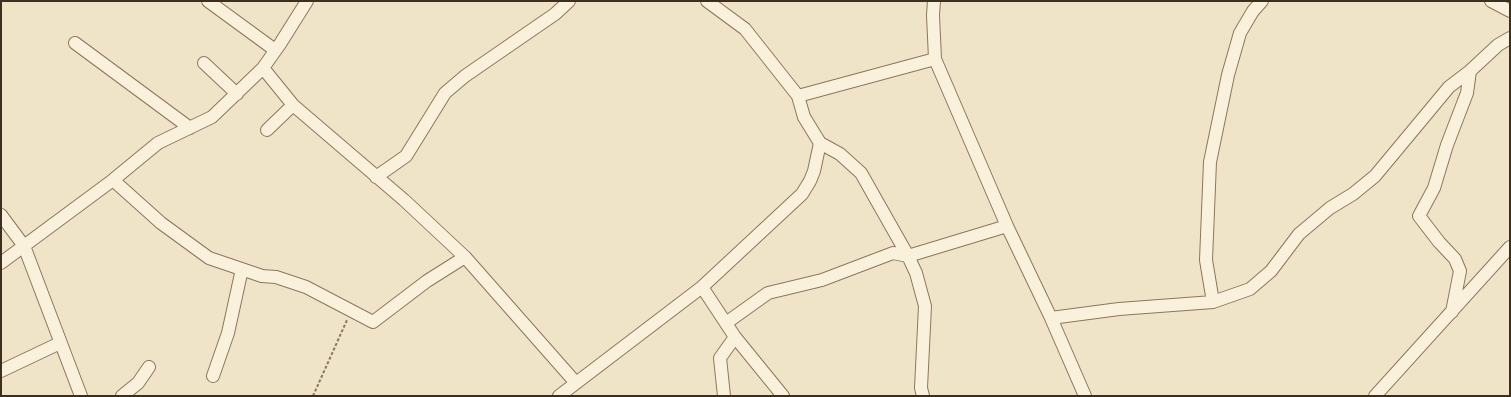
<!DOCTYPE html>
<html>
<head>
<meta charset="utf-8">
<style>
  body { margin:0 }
  #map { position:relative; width:1511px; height:397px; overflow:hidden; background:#f0e4c8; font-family:Bitter,serif }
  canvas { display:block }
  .frame { position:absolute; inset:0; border:2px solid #3d2e20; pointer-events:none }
</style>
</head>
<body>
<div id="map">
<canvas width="1511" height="397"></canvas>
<div class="frame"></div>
</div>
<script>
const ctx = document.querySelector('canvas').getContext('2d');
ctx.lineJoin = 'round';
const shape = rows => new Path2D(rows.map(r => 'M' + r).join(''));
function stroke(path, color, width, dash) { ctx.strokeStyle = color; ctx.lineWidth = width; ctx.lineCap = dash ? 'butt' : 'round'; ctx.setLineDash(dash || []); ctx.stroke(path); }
const path = shape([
  [313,396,347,320]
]);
const street = shape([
  [208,1,275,50],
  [934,1,933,15,935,59,1007,226,1051,318,1085,396],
  [1491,1,1510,11],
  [75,43,190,128],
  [204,63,237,94],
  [263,68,293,105,404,200,465,257,576,383],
  [798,96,935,59],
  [267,130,293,105],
  [820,143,840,154,861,173,908,256,916,273,925,306,921,388,923,396],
  [376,177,406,156,445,93,465,76,555,14,569,1],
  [113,180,161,223,209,258,262,276,276,277,306,287,373,322,427,281,465,257],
  [1,215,24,246,81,396],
  [1,263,113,180,158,143,212,117,263,68,280,44,307,1],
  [702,287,735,337,783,396],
  [1213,302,1206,260,1210,162,1228,75,1240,33,1253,11,1262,1],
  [1452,312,1460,271,1455,259,1439,242,1419,216,1434,188,1447,145,1467,93,1470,71],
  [1051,318,1119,309,1213,302,1250,289,1271,271,1299,234,1330,208,1353,194,1375,176,1449,87,1470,71,1498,45,1510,38],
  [726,323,768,293,822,280,893,253,908,256,1007,226],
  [1,371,60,343],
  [213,376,228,333,242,269],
  [122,396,138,383,149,367],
  [559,396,702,287,802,194,810,181,814,171,820,143,804,117,798,96,745,29,707,1],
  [724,396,720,358,735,337],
  [1375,396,1510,247]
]);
stroke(street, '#8d765c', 14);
stroke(path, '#8d765c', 2, [3, 2]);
stroke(street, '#faf1dc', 12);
</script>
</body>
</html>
